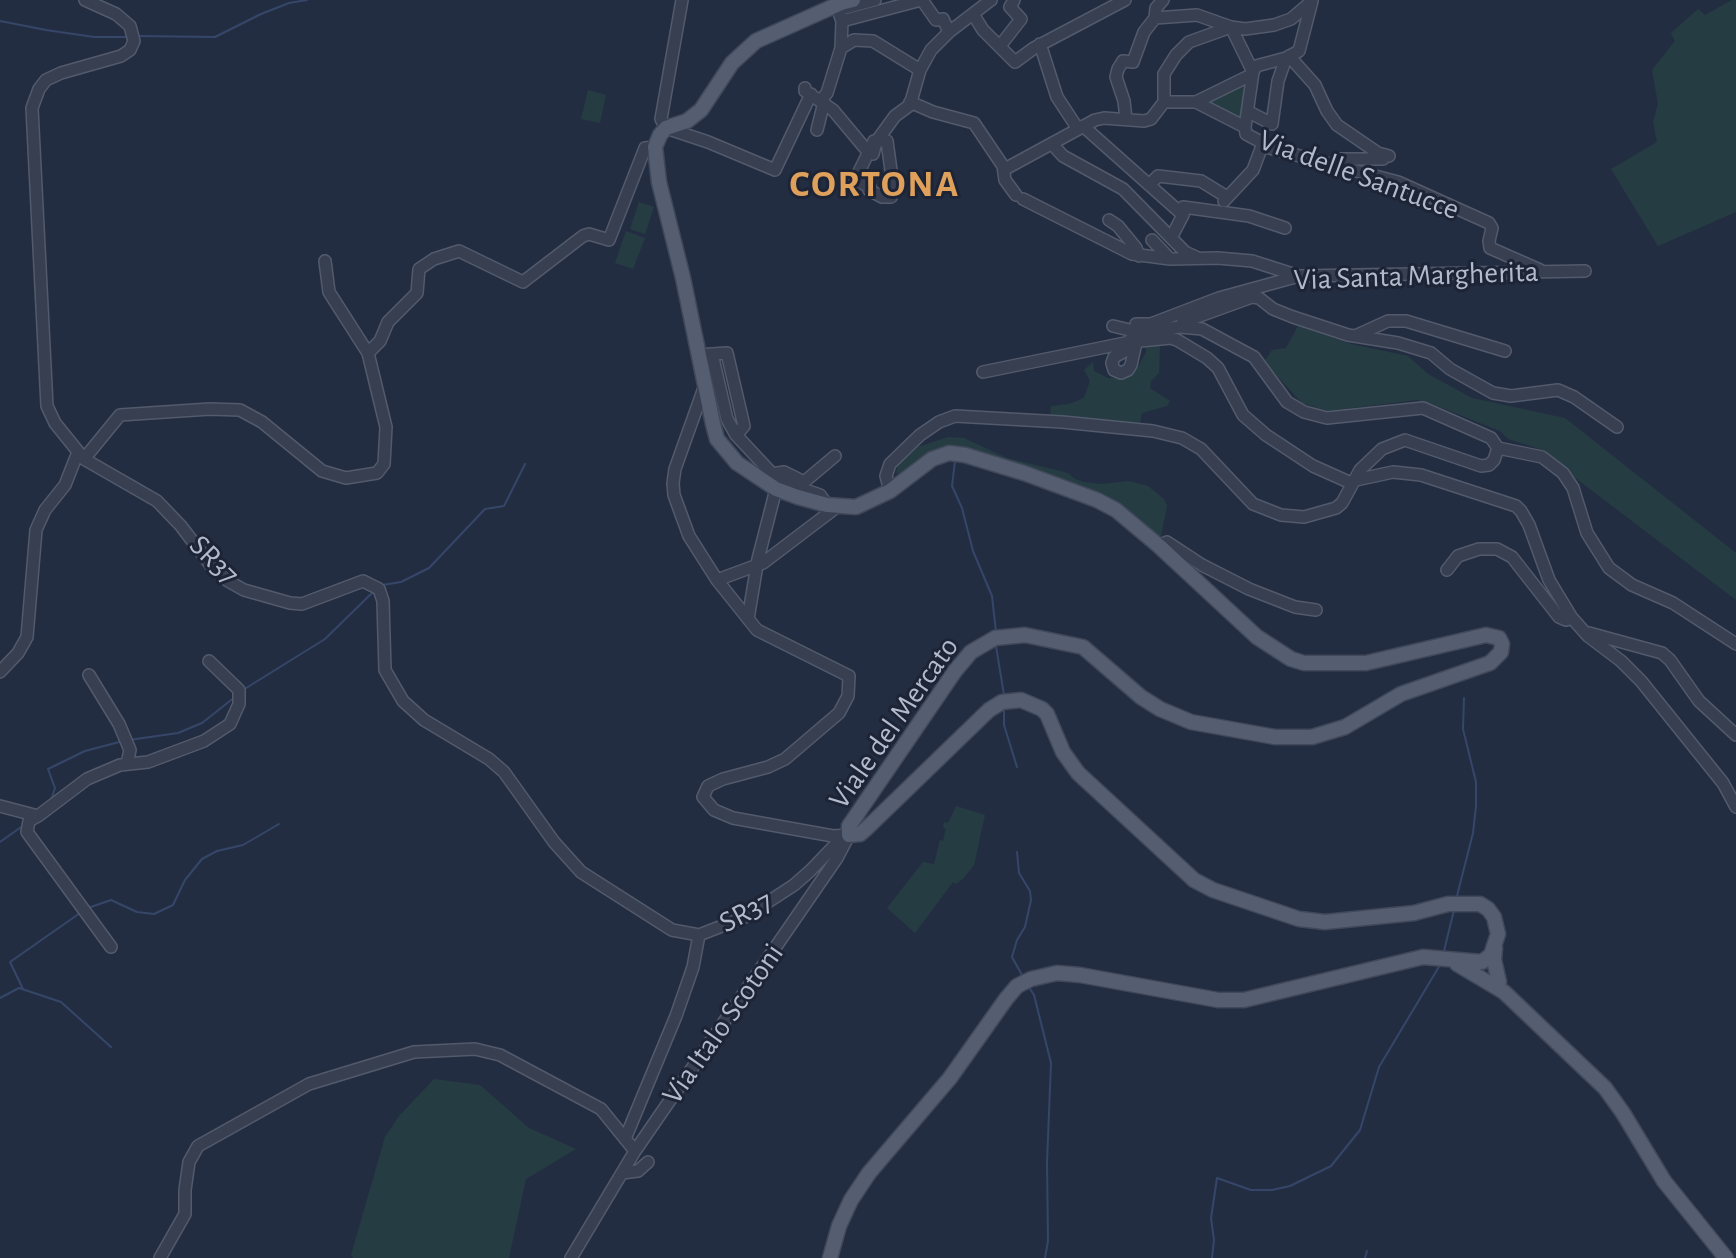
<!DOCTYPE html>
<html>
<head>
<meta charset="utf-8">
<style>
  body { margin:0 }
  canvas { display:block; background:#232d41 }
</style>
</head>
<body>
<canvas width="1736" height="1258"></canvas>
<script>
const ctx = document.querySelector('canvas').getContext('2d');
ctx.lineJoin = 'round';
function fill(path, color) { ctx.fillStyle = color; ctx.fill(path, 'evenodd'); }
const shape = rows => new Path2D(rows.map(r => 'M' + r).join(''));
function stroke(path, color, width, dash) { ctx.strokeStyle = color; ctx.lineWidth = width; ctx.lineCap = dash ? 'butt' : 'round'; ctx.setLineDash(dash || []); ctx.stroke(path); }
function drawText(font, color, halo, rows, align = 'center') {
  ctx.font = font + ' "Alegreya Sans",sans-serif'; ctx.lineWidth = 6; ctx.setLineDash([]); ctx.textBaseline = 'middle'; ctx.strokeStyle = halo; ctx.fillStyle = color; for (const [text, x, y, turn = 0] of rows) {
    ctx.save(); ctx.translate(x, y); ctx.rotate((+turn || 0) * Math.PI / 180); ctx.textAlign = isNaN(turn) ? turn : align; if (halo) ctx.strokeText(text, 0, 0); ctx.fillText(text, 0, 0); ctx.restore();
  }
}
const green = shape([
  [1732,0,1736,0,1736,212,1658,246,1611,169,1657,142,1653,122,1658,104,1652,70,1675,41,1671,33,1698,9,1705,15],
  [1244,82,1241,122,1203,104],
  [588,90,606,95,600,123,581,119],
  [639,202,654,207,645,234,630,229],
  [626,231,645,238,633,269,615,263],
  [1298,326,1351,344,1408,356,1428,374,1472,398,1565,418,1736,553,1736,600,1574,477,1543,450,1508,439,1500,431,1432,404,1417,400,1327,411,1302,403,1264,362,1272,350,1286,348],
  [1160,343,1159,373,1151,381,1150,388,1170,401,1167,406,1142,413,1140,424,1050,417,1051,406,1069,404,1084,398,1090,381,1084,370,1093,362,1094,371,1108,378,1124,378,1138,367,1146,352,1146,344],
  [948,437,964,438,1007,458,1068,473,1075,479,1084,482,1102,484,1129,481,1148,486,1164,499,1167,506,1161,536,1154,538,1131,516,965,450,902,475,896,473,898,464,918,447],
  [956,806,985,815,974,865,963,879,956,884,953,882,915,933,887,908,923,862,934,864,940,840,943,841,946,829,943,828,944,822,948,823],
  [434,1079,480,1085,529,1128,576,1149,526,1179,509,1258,353,1258,351,1255,385,1137,399,1116]
]);
const stream = shape([
  [0,21,46,30,94,37,130,37],
  [136,36,215,37,261,14,289,3,307,0],
  [955,461,952,486,962,508,973,551,992,596,996,632],
  [382,585,401,582,429,568,485,509,504,506,525,464],
  [996,646,1004,695],
  [243,690,325,639,374,591],
  [1004,710,1004,725,1017,767],
  [129,740,178,733,202,723,235,697],
  [51,800,55,788,48,769,85,751,123,741],
  [0,842,24,825],
  [1017,852,1019,873,1030,891,1031,900,1025,927,1017,940,1012,957,1023,977],
  [1457,896,1473,833,1476,806,1476,782,1463,729,1464,698],
  [88,908,111,900,137,912,154,914,173,905,185,880,202,859,217,851,243,845,279,824],
  [1444,951,1454,910],
  [1028,986,1034,995,1051,1063,1047,1162,1048,1241,1045,1258],
  [23,989,10,962,80,913],
  [0,998,19,988,61,1002,111,1047],
  [1212,1258,1214,1240,1211,1218,1217,1178,1251,1190,1272,1190,1290,1186,1331,1166,1360,1130,1379,1067,1440,965],
  [1365,1258,1367,1251]
]);
const minor = shape([
  [85,0,116,14,130,26,134,41,130,50,121,56,61,73,46,80,39,89,32,108,47,406,55,423,84,459,157,501,181,526,212,567,228,581,244,590,290,603,302,604,363,581,379,589,383,601,385,670,403,701,424,720,489,759,504,772,554,842,581,872,672,930,699,935,745,917,794,885,810,871,835,845,849,835],
  [682,0,661,119,666,128,708,142,775,170,811,94],
  [922,0,936,20,943,19,949,32],
  [973,14,983,30,1015,62,1034,48,1125,0],
  [1155,18,1156,8,1163,0],
  [842,21,838,10,875,0],
  [1231,27,1253,72,1256,66,1286,58,1299,51,1312,1],
  [1040,44,1057,97,1078,129],
  [1000,46,1021,19,1010,7,1014,0],
  [841,48,842,21,921,0],
  [1289,56,1315,85,1327,111,1337,125,1378,153,1389,156],
  [1253,72,1245,127,1196,102,1249,76,1253,72],
  [805,88,805,91,833,110,869,153,873,154,876,142,895,116,910,105,920,70,931,50,949,32,991,0],
  [821,100,827,93,841,48,854,40,873,41,920,70],
  [910,102,933,112,974,123,1003,166,1005,180,1016,195],
  [1164,102,1164,74,1176,55,1189,42,1231,27,1245,29,1274,25,1291,19,1311,2],
  [1249,112,1272,124,1278,81,1286,58],
  [1126,119,1124,101,1116,77,1118,69,1123,61,1133,62,1144,32,1155,18,1197,15,1231,27],
  [1083,126,1183,215],
  [1245,127,1246,134,1261,142,1262,146,1398,182,1489,223,1492,228,1489,241,1490,248,1540,270],
  [817,130,824,102],
  [874,141,887,141,893,185,891,197,882,197,869,190,870,187,855,180,874,141],
  [1053,145,1063,156,1123,189,1185,252,1196,257],
  [1337,167,1340,159,1383,159],
  [1005,169,1095,120,1104,118,1144,121,1151,119,1164,102,1196,102],
  [1149,185,1158,176,1201,181,1227,197],
  [1023,199,1132,254,1170,259,1218,258,1252,261,1299,276],
  [1224,201,1253,170,1262,146],
  [1109,220,1118,226,1136,248,1139,256],
  [1172,236,1183,215,1183,207,1249,216,1285,228],
  [1152,240,1170,259],
  [1136,324,1151,324,1219,298,1299,276,1585,271],
  [1180,327,1183,322,1252,297,1259,298,1273,309,1293,317,1348,335,1398,343,1431,353,1450,369,1493,393,1511,396,1558,390,1574,397,1617,427],
  [1355,336,1388,321,1406,321,1505,351],
  [1130,340,1125,351,1114,357,1112,363,1114,370,1121,373,1128,370,1131,365,1136,343],
  [368,353,380,341,388,322,417,293,419,269,434,259,459,251,523,282,583,236,589,234,609,240,645,148,655,147],
  [698,355,727,353,744,426,736,435,727,419,712,354],
  [983,372,1130,342,1171,338,1177,340,1207,358,1218,368,1243,415,1266,435,1313,466,1351,483],
  [705,385,675,469,673,483,674,495,689,536,717,580],
  [736,435,779,481,820,495,827,505],
  [1498,448,1542,457,1563,473,1573,488,1587,533,1609,568,1632,585,1673,603,1736,644],
  [84,459,120,415,210,409,240,410,262,422,322,471,346,478,377,473,384,464,386,427,368,353,329,292,325,261],
  [772,474,784,472,804,482,835,456],
  [1356,480,1393,472,1421,475,1516,506,1521,511,1529,525,1549,580,1572,618,1588,636,1621,661,1641,681,1723,783,1736,807],
  [890,491,886,476,890,464,920,435,939,422,955,416,1062,422,1153,431,1182,438,1201,449,1253,504,1281,515,1304,517,1336,508,1342,503,1360,470,1382,449,1405,440,1481,466,1489,465,1494,460,1498,448,1491,438,1423,408,1327,418,1304,412,1287,402,1254,357,1202,329,1180,327,1138,332,1113,326],
  [838,506,763,563,717,580,757,630,849,676,848,696,839,713,785,759,768,767,723,779,708,786,703,797,714,810,733,818,833,836,849,835],
  [1159,546,1167,542,1202,565,1249,589,1295,607,1316,610],
  [1447,570,1458,556,1479,549,1497,549,1512,557,1559,617,1566,620,1572,618],
  [748,619,758,559,776,489],
  [1589,633,1662,653,1670,660,1699,701,1736,735],
  [0,672,18,653,27,637,36,530,45,510,65,485,78,452],
  [89,675,119,724,130,750,127,764],
  [0,806,38,816,87,779,120,765,148,762,204,741,230,724,239,704,239,690,209,661],
  [38,816,29,821,27,832,111,947],
  [625,1139,676,1016,693,967,699,935],
  [622,1173,638,1171,648,1162],
  [160,1258,185,1214,185,1190,189,1162,198,1146,309,1084,414,1052,475,1049,500,1055,601,1109,635,1151],
  [571,1258,635,1151,837,858,849,835]
]);
const major = shape([
  [1495,948,1494,960,1499,982],
  [1457,964,1504,992,1605,1088,1623,1113,1664,1181,1726,1258],
  [830,1258,839,1226,851,1200,869,1173,950,1078,1006,999,1017,986,1031,979,1057,973,1080,975,1218,1000,1244,1000,1423,957,1482,962,1491,955,1498,934,1494,917,1488,909,1480,904,1448,904,1414,913,1325,922,1299,919,1213,890,1194,880,1078,773,1063,752,1047,714,1042,709,1021,700,1002,702,989,710,867,828,860,834,849,835,849,826,955,671,971,652,995,638,1025,635,1083,647,1141,697,1160,709,1191,722,1275,737,1312,737,1345,727,1401,694,1490,663,1501,652,1502,644,1499,638,1486,635,1366,663,1304,663,1291,659,1257,637,1159,546,1116,510,1097,500,1024,473,965,455,949,453,932,459,890,491,856,507,827,505,798,497,776,489,737,463,717,439,713,424,683,278,659,182,655,147,660,135,666,128,687,121,701,110,732,63,756,41,841,3,853,0]
]);
const streetNames = [
  ["Via delle Santucce",1359,175,20],
  ["Via Santa Margherita",1416,276,-2],
  ["SR37",214,560,45],
  ["Viale del Mercato",894,723,-55],
  ["SR37",746,912,-28],
  ["Via Italo Scotoni",723,1024,-55]
];
const districtNames = [
  ["CORTONA",875,185]
];
fill(green, '#253c42');
stroke(stream, '#354669', 2);
stroke(minor, '#525a6b', 14);
stroke(major, '#40485a', 17);
stroke(minor, '#373f51', 11);
stroke(major, '#555e71', 14);
drawText('30px', '#b3bacb', '#1c2436', streetNames);
ctx.letterSpacing = '2px';
drawText('bold 38px', '#dea05b', '#1c2436', districtNames);
ctx.letterSpacing = '0px';
</script>
</body>
</html>
